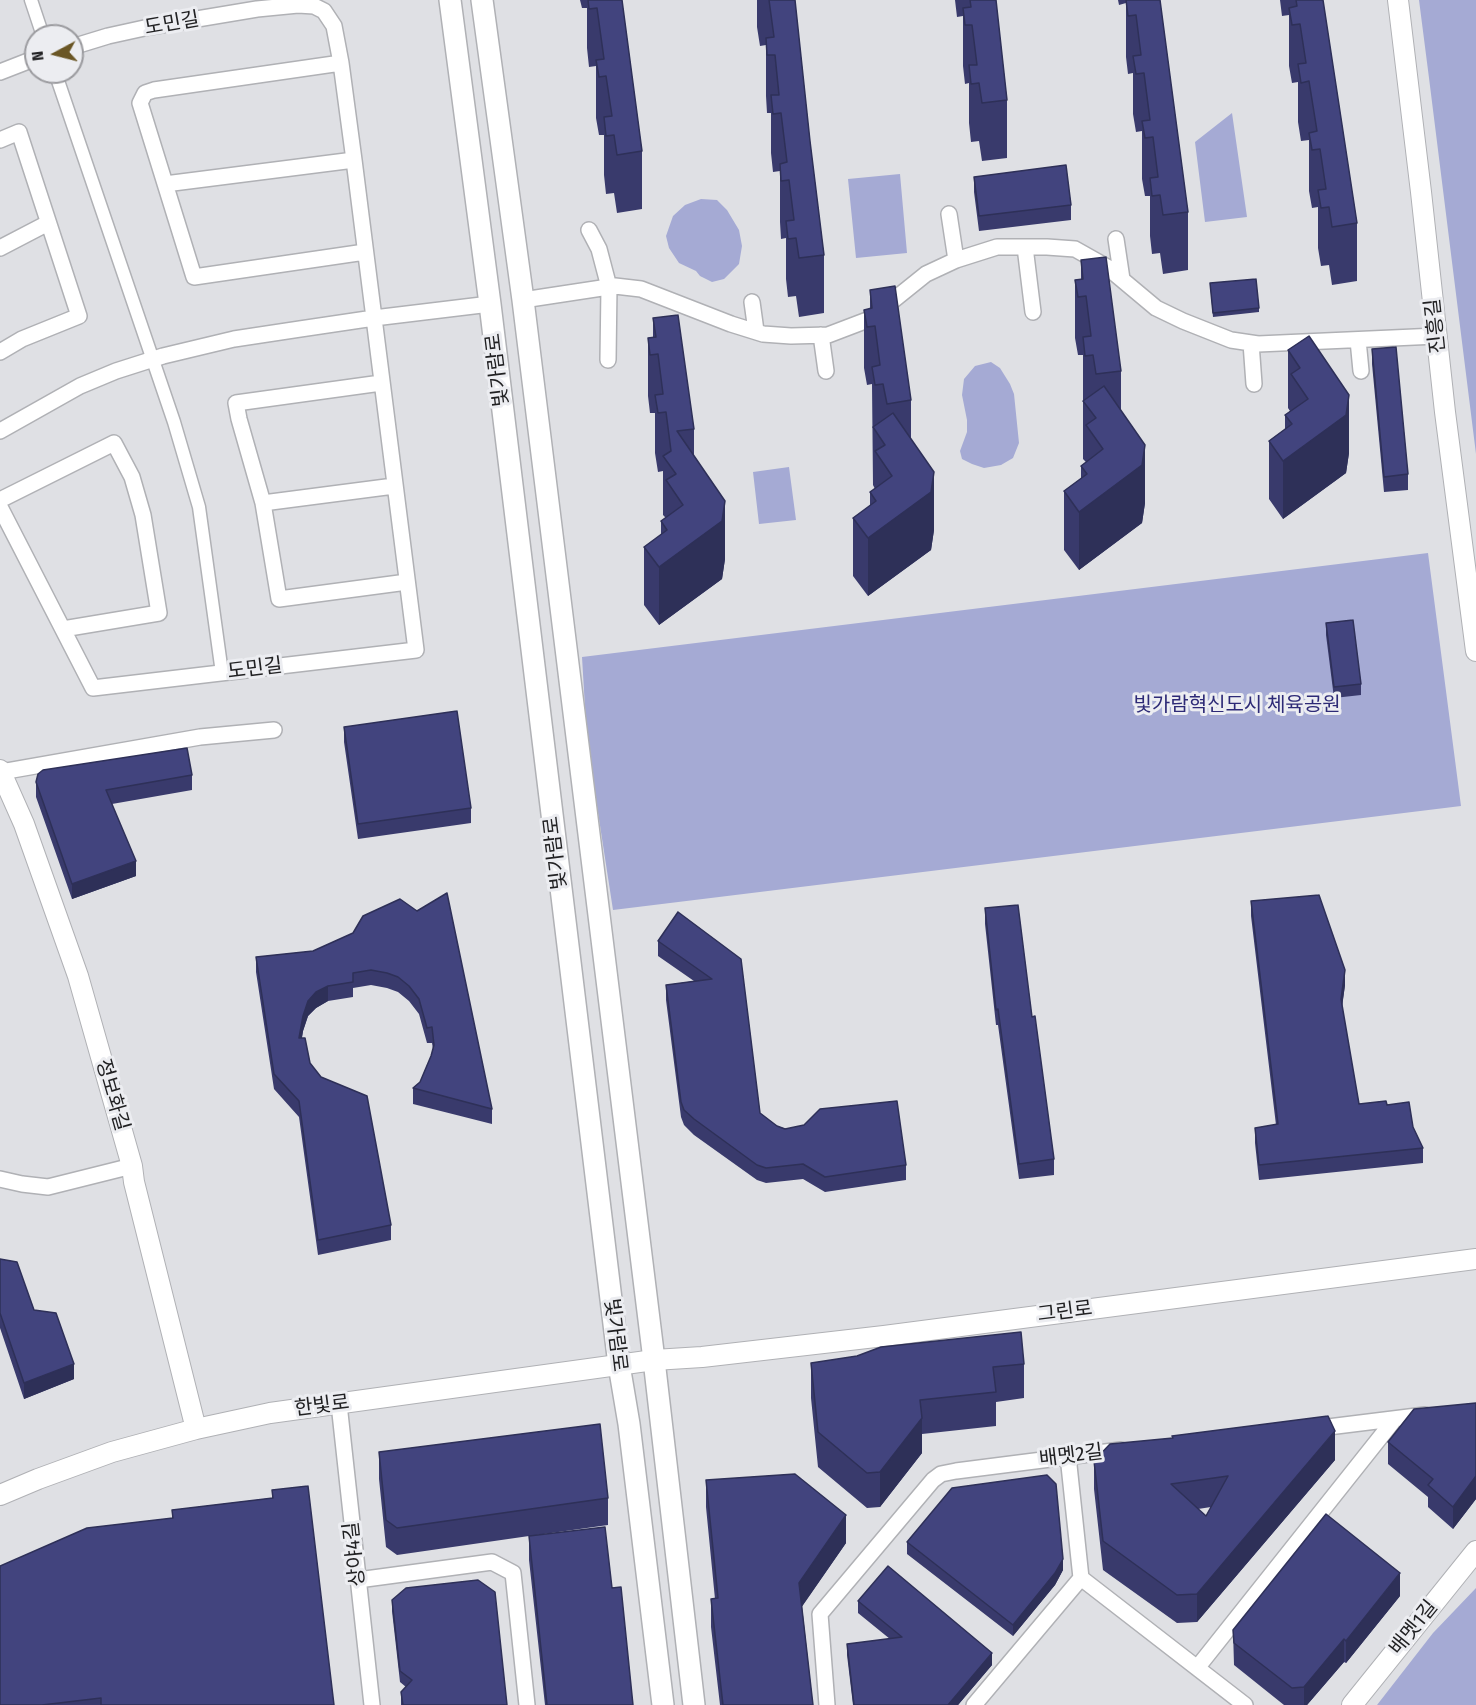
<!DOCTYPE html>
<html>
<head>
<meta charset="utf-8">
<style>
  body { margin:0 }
  #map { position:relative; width:1476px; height:1705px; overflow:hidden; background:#dfe0e4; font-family:"Fira Sans Condensed",sans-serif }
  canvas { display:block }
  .north { position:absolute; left:24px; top:24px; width:60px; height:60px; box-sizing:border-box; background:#ecedf1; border:2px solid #9b9b9f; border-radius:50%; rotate:263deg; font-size:16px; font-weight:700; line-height:24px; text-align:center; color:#212123 }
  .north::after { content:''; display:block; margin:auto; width:21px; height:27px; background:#6a5625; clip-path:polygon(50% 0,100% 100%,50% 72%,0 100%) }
</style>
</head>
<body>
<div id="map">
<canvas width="1476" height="1705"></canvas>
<div class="north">N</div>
</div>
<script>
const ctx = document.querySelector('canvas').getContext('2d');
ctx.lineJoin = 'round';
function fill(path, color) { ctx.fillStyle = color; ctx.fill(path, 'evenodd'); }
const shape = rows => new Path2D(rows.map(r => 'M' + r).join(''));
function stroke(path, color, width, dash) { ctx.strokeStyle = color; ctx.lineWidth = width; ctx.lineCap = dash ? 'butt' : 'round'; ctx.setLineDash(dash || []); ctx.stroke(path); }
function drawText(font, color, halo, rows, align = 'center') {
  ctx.font = font + ' "Fira Sans Condensed","Noto Sans KR",sans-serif'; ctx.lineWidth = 6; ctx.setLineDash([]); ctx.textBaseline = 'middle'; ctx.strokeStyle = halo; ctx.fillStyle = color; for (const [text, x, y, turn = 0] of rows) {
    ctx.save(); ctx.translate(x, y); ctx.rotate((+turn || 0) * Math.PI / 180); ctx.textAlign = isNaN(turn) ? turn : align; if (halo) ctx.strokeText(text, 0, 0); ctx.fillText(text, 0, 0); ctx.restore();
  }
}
const green = shape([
  [1419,0,1476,0,1476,454,1429,78],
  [1232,113,1247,217,1205,222,1195,142],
  [900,174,907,253,856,258,848,179],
  [701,199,717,200,727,210,739,230,742,246,739,264,724,279,712,282,700,276,696,271,679,263,669,248,666,236,673,216,685,205],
  [991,362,1000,368,1010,384,1014,394,1019,443,1013,458,1001,465,984,468,972,464,962,459,960,451,967,432,967,420,962,395,964,379,975,366],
  [789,467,796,520,759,524,753,472],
  [1428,553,1461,806,613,910,587,741,582,657],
  [1476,1588,1476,1705,1377,1705,1433,1633]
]);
const pedestrian = shape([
  [31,0,43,36],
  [55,72,174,422,199,507,222,673]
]);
const minor = shape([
  [341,63,154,90,145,93,140,103,194,277,365,252],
  [0,72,36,58],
  [0,140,19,132,79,316,22,339,0,352],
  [165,184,354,160],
  [949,214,956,260],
  [589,230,599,249,609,287,608,360],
  [1116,239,1122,279],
  [1025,247,1033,312],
  [0,248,48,223],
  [523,300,615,286,641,289,731,324,763,334,791,336,828,335,870,319,926,274,956,260,997,247,1047,247,1075,249,1107,267,1156,308,1183,321,1231,340,1258,344,1437,336],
  [752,302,756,331],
  [821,335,826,371],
  [1358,340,1361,371],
  [1251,343,1254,384],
  [381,383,236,403,239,419,263,503,279,599,407,582],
  [0,431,80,386,116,371,163,356,234,339,300,329,374,318,490,304],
  [0,500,114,443,132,477,143,515,159,613,63,629],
  [263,503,394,486],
  [0,507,93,688,416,650,354,160,341,63,334,26,324,11,314,6,298,5,257,9,149,27,108,36,72,47],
  [1,772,200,737,274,730],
  [0,1179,22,1184,48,1187,132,1166],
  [339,1404,372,1705],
  [1312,1429,1425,1415],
  [1081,1578,1245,1705],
  [358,1580,492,1562,513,1573,527,1705],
  [1197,1668,1394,1420],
  [827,1705,820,1614,933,1480,941,1474,956,1471,1121,1450],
  [974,1705,1081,1578,1068,1456]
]);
const tertiary = shape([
  [1398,0,1421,192,1445,412,1476,651],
  [0,770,24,824,78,976,132,1166,134,1182,196,1429],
  [0,1495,38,1479,112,1452,196,1429,270,1413,654,1360,702,1357,884,1336,1476,1259],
  [1352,1705,1476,1551]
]);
const secondary = shape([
  [450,0,490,304,619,1365,629,1424,663,1705],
  [482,0,523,300,654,1360,694,1705]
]);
const wall = shape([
  [580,0,622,0,642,151,642,209,617,213,614,193,606,194,604,175,604,135,599,135,596,118,596,66,589,67,587,48,587,8,582,8],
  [757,0,795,0,810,141,824,255,824,313,799,317,796,296,788,297,786,279,786,238,781,239,780,222,780,171,773,172,771,153,771,113,767,113,766,96,766,45,760,46,757,27],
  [955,0,996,0,1007,100,1007,158,982,161,979,141,971,142,969,123,969,83,965,84,963,66,963,16,957,17],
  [1118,0,1160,0,1188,212,1188,270,1163,274,1160,253,1152,254,1150,236,1150,196,1145,196,1142,179,1142,131,1136,132,1133,114,1133,73,1128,74,1126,57,1126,3,1119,5],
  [1280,0,1323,0,1357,223,1357,281,1332,285,1329,265,1321,266,1318,248,1318,207,1312,208,1309,191,1309,140,1301,141,1298,122,1298,82,1292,83,1289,66,1289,15,1282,16],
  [974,177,1071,205,1071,220,979,231,974,192],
  [1081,260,1121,371,1121,411,1145,503,1142,523,1079,570,1064,550,1064,491,1081,479,1081,466,1086,462,1083,459,1083,355,1078,355,1075,338,1075,280,1081,279],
  [1210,283,1259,308,1259,312,1213,317],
  [870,290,911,400,911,439,934,530,931,550,868,596,853,576,853,518,870,506,870,492,875,489,873,485,872,384,867,385,864,368,864,310,870,309],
  [653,318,694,429,694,456,725,559,722,579,659,625,644,605,644,547,661,535,661,521,666,518,663,515,663,471,658,472,655,453,655,413,650,413,648,396,648,338,653,337],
  [1309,336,1349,453,1346,473,1283,519,1269,499,1269,441,1285,429,1285,415,1290,411,1288,408,1288,350],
  [1372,349,1408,474,1408,490,1384,492,1372,364],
  [1326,623,1361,684,1361,695,1334,698,1326,635],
  [344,727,471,808,471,823,358,839,344,742],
  [192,775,192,790,112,804,136,876,72,899,36,797,36,782],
  [400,899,492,1109,492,1124,413,1104,413,1088,420,1082,431,1056,433,1049,432,1043,427,1043,419,1014,409,1001,398,992,387,988,371,985,353,988,353,997,328,1001,316,1008,308,1016,303,1031,302,1038,310,1063,391,1225,391,1240,318,1255,299,1117,274,1089,256,972,256,957,313,951,353,933],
  [1251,901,1345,985,1342,1006,1359,1104,1387,1105,1413,1127,1423,1148,1423,1163,1259,1180,1255,1143,1255,1128,1276,1125,1251,916],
  [985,908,1032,1017,1054,1159,1054,1175,1019,1179,998,1025,996,1025,985,924],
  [658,941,741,959,760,1113,777,1126,906,1165,906,1180,825,1192,803,1179,766,1183,757,1180,694,1135,684,1125,681,1117,666,1000,666,985,694,981,658,956],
  [0,1259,34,1310,74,1379,24,1399,0,1328],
  [811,1363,1024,1364,1024,1398,996,1402,996,1426,922,1434,922,1453,880,1507,867,1508,818,1467,811,1398],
  [1476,1403,1476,1499,1453,1529,1428,1507,1428,1497,1388,1464,1388,1442],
  [379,1452,608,1498,608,1525,537,1535,612,1588,633,1705,545,1705,529,1560,529,1536,397,1555,386,1547,379,1479],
  [1335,1460,1197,1622,1177,1623,1103,1570,1094,1489,1094,1461],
  [1211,1507,1206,1516,1198,1509],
  [706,1480,846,1543,802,1606,813,1705,720,1705,711,1627,711,1599,715,1599,706,1507],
  [272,1490,334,1705,0,1705,172,1518,172,1510,272,1498],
  [907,1542,1063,1570,1055,1585,1013,1636,907,1554],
  [1400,1596,1346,1663,1344,1662,1307,1705,1284,1705,1234,1665,1233,1630],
  [392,1600,507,1705,401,1705,401,1692,406,1687,400,1682,392,1611],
  [858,1601,992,1665,958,1705,853,1705,847,1655,847,1644,890,1639,858,1613]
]);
const shadedWall = shape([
  [1349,395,1349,453,1346,473,1283,519,1283,461],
  [1145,445,1145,503,1142,523,1079,570,1079,512],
  [934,472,934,530,931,550,868,596,868,538],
  [725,501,725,559,722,579,659,625,659,567],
  [136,861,136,876,72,899,72,884],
  [1345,970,1345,985,1341,1015,1341,999],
  [328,986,328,1001,316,1008,308,1016,303,1031,299,1053,299,1038,303,1016,308,1001,316,992],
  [74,1364,74,1379,24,1399,24,1383],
  [922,1418,922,1453,880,1507,880,1472],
  [1335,1431,1335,1460,1197,1622,1197,1594],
  [1476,1476,1476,1499,1453,1529,1453,1507],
  [846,1515,846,1543,799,1611,799,1583],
  [1063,1559,1063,1570,1055,1585,1013,1636,1013,1625],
  [1400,1573,1400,1596,1346,1663,1346,1641],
  [1344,1639,1344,1662,1307,1705,1304,1705,1304,1687],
  [992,1653,992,1665,958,1705,948,1705]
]);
const building = shape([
  [588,0,622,0,642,151,617,155,614,135,606,136,604,117,612,116,606,76,599,77,596,60,604,59,597,8,589,9,588,0],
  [769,0,795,0,810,141,824,255,799,258,796,238,788,239,786,221,794,220,789,180,781,181,780,164,787,162,781,113,773,114,771,95,779,95,775,55,767,55,766,38,774,37,769,0],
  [970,0,996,0,1007,100,982,103,979,83,971,84,969,65,977,65,972,25,965,25,963,8,971,7,970,0],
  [1126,0,1160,0,1188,212,1163,215,1160,195,1152,196,1150,178,1158,177,1153,137,1145,138,1142,121,1150,120,1144,73,1136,74,1133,56,1141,55,1136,15,1128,16,1126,0],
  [1296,0,1323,0,1357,223,1332,227,1329,207,1321,208,1318,190,1326,189,1320,149,1312,150,1309,133,1317,131,1309,81,1301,83,1298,64,1306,63,1300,24,1292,25,1289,8,1297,6,1296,0],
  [1066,165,1071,205,979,216,974,177,1066,165],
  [1106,257,1121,371,1096,374,1093,355,1085,356,1083,337,1091,336,1086,296,1078,297,1075,280,1083,279,1081,260,1106,257],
  [1256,279,1259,308,1213,313,1210,283,1256,279],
  [895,286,911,400,887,404,883,384,875,385,872,367,880,365,875,326,867,327,864,310,872,308,870,290,895,286],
  [678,315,694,429,677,431,725,501,722,521,659,567,644,547,667,530,661,521,683,505,666,480,676,474,663,456,671,451,666,412,658,413,655,395,663,394,658,354,650,355,648,338,656,337,653,318,678,315],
  [1309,336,1349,395,1346,415,1283,461,1269,441,1292,424,1285,415,1308,399,1291,374,1300,368,1288,350,1309,336],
  [1396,347,1408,474,1384,477,1372,349,1396,347],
  [1104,386,1145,445,1142,465,1079,512,1064,491,1087,474,1081,466,1103,449,1086,425,1096,418,1083,401,1104,386],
  [893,413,934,472,931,492,868,538,853,518,876,501,870,492,892,476,875,451,885,445,873,427,893,413],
  [1353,620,1361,684,1334,687,1326,623,1353,620],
  [457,711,471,808,358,824,344,727,457,711],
  [187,748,192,775,106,790,136,861,72,884,36,782,38,774,43,770,187,748],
  [447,893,492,1109,413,1088,420,1082,431,1056,434,1045,432,1027,427,1028,419,999,409,986,398,977,387,973,371,970,353,973,353,982,328,986,316,992,308,1001,303,1016,299,1038,305,1038,310,1063,321,1077,367,1096,391,1225,318,1240,299,1101,274,1074,256,957,313,951,353,933,363,916,400,899,417,911,447,893],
  [1319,895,1345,970,1341,999,1359,1104,1386,1101,1387,1105,1409,1102,1413,1127,1423,1148,1259,1165,1255,1128,1278,1124,1251,901,1319,895],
  [1018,905,1032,1017,1035,1016,1054,1159,1019,1164,998,1009,996,1010,985,908,1018,905],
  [678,912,741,959,760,1113,777,1126,785,1129,804,1125,820,1109,897,1101,906,1165,825,1177,803,1164,766,1168,757,1165,694,1119,684,1110,681,1102,666,985,712,979,658,941,678,912],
  [0,1259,17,1262,34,1310,56,1313,74,1364,24,1383,0,1313,0,1259],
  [1021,1332,1024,1364,993,1367,996,1392,920,1400,922,1418,880,1472,867,1473,818,1432,811,1363,857,1356,881,1347,1021,1332],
  [1476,1403,1476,1476,1453,1507,1428,1485,1433,1479,1388,1442,1414,1409,1476,1403],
  [1328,1416,1335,1431,1197,1594,1177,1595,1103,1541,1094,1461,1110,1444,1173,1438,1172,1436,1328,1416],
  [1228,1476,1206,1516,1171,1484,1228,1476],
  [600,1424,608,1498,397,1528,386,1520,379,1452,600,1424],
  [795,1474,846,1515,799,1583,813,1705,723,1705,711,1599,718,1598,706,1480,795,1474],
  [1047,1475,1056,1484,1063,1559,1055,1573,1013,1625,907,1542,952,1488,1047,1475],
  [308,1486,334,1705,101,1705,101,1698,42,1705,0,1705,0,1566,87,1528,173,1518,172,1510,273,1498,272,1490,308,1486],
  [1326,1514,1400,1573,1346,1641,1344,1639,1304,1687,1292,1688,1234,1643,1233,1630,1326,1514],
  [605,1527,612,1588,621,1587,633,1705,547,1705,529,1536,605,1527],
  [888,1566,992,1653,948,1705,854,1705,847,1644,902,1637,858,1601,888,1566],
  [478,1580,495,1592,507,1705,403,1705,401,1692,412,1680,400,1671,392,1600,406,1588,478,1580]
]);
const streetNames = [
  ["도민길",172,24,-10],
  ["진흥길",1436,326,-96],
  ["빛가람로",498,370,-97],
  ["도민길",255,669,-7],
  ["빛가람로",556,853,-97],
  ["정보화길",112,1095,74],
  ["그린로",1065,1312,-7],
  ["빛가람로",615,1335,83],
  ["한빛로",322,1406,-7],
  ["배멧2길",1071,1456,-7],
  ["상야4길",355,1554,-96],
  ["배멧1길",1414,1628,-51]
];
const parkNames = [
  ["빛가람혁신도시 체육공원",1237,705]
];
fill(green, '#a5aad4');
stroke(pedestrian, '#b0b1b5', 15);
stroke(minor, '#b0b1b5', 18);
stroke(tertiary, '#b0b1b5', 22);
stroke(secondary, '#b0b1b5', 24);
stroke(pedestrian, '#fff', 12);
stroke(minor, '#fff', 15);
stroke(tertiary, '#fff', 20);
stroke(secondary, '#fff', 21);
fill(wall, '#393a6c');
fill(shadedWall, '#2e3058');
fill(building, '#42447e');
stroke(building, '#2e3058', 1.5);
drawText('20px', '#212123', '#ecedf1', streetNames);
drawText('20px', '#2d2a76', '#ecedf1', parkNames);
</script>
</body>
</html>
